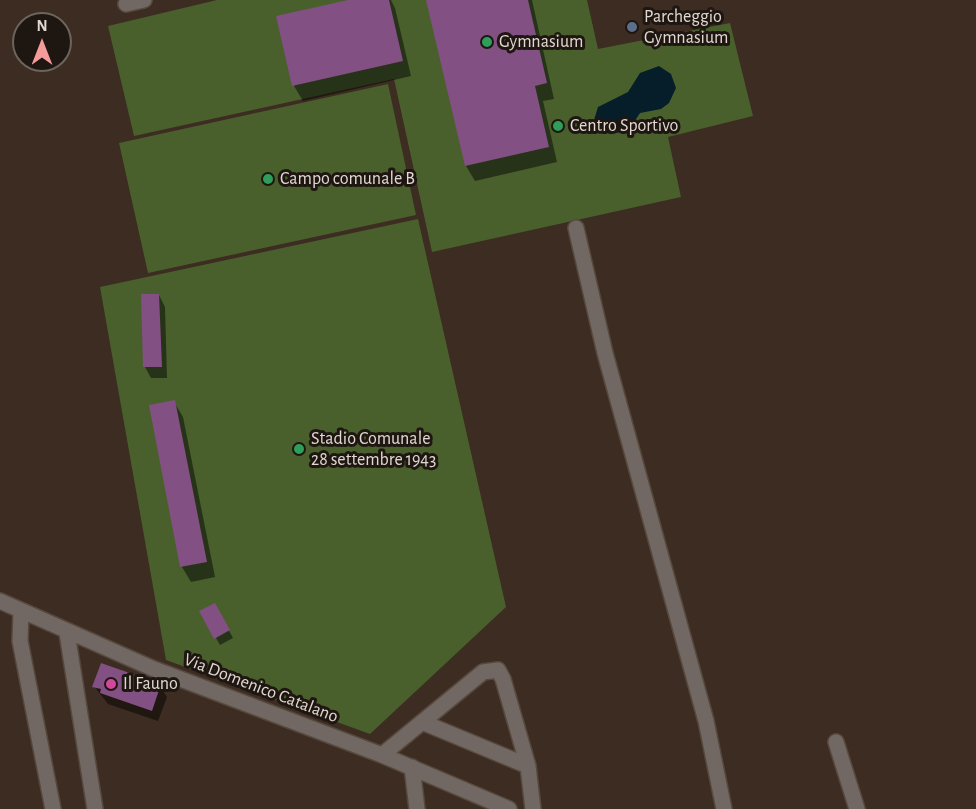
<!DOCTYPE html>
<html>
<head>
<meta charset="utf-8">
<style>
  body { margin:0 }
  #map { position:relative; width:976px; height:809px; overflow:hidden; background:#3c2c21; font-family:"Alegreya Sans",sans-serif }
  canvas { display:block }
  .north { position:absolute; left:12px; top:12px; width:60px; height:60px; box-sizing:border-box; background:#1e1611; border:2px solid #6c645e; border-radius:50%; rotate:0deg; font-size:16px; font-weight:700; line-height:24px; text-align:center; color:#e2d8d1 }
  .north::after { content:''; display:block; margin:auto; width:21px; height:27px; background:#f59b99; clip-path:polygon(50% 0,100% 100%,50% 72%,0 100%) }
</style>
</head>
<body>
<div id="map">
<canvas width="976" height="809"></canvas>
<div class="north">N</div>
</div>
<script>
const ctx = document.querySelector('canvas').getContext('2d');
ctx.lineJoin = 'round';
function fill(path, color) { ctx.fillStyle = color; ctx.fill(path, 'evenodd'); }
const shape = rows => new Path2D(rows.map(r => 'M' + r).join(''));
function stroke(path, color, width, dash) { ctx.strokeStyle = color; ctx.lineWidth = width; ctx.lineCap = dash ? 'butt' : 'round'; ctx.setLineDash(dash || []); ctx.stroke(path); }
function drawText(font, color, halo, rows, align = 'center') {
  ctx.font = font + ' "Alegreya Sans",sans-serif'; ctx.lineWidth = 6; ctx.setLineDash([]); ctx.textBaseline = 'middle'; ctx.strokeStyle = halo; ctx.fillStyle = color; for (const [text, x, y, turn = 0] of rows) {
    ctx.save(); ctx.translate(x, y); ctx.rotate((+turn || 0) * Math.PI / 180); ctx.textAlign = isNaN(turn) ? turn : align; if (halo) ctx.strokeText(text, 0, 0); ctx.fillText(text, 0, 0); ctx.restore();
  }
}
const green = shape([
  [217,0,587,0,598,49,730,23,753,116,668,137,681,197,432,252,394,79,134,136,108,26],
  [388,84,416,215,148,273,119,143],
  [418,219,506,607,370,734,166,660,100,287]
]);
const water = shape([
  [659,66,671,74,676,88,669,103,661,109,640,113,632,125,621,132,610,134,599,130,594,120,598,107,628,92,640,73]
]);
const shadow = shape([
  [354,0,391,0,395,8,411,76,303,101,294,86],
  [428,0,532,0,554,99,543,101,557,162,475,181,466,166],
  [159,295,165,307,167,378,151,378,145,367],
  [174,402,183,417,215,577,191,582,182,567],
  [215,605,233,638,220,645,201,612],
  [94,686,160,686,167,697,158,721,108,704]
]);
const building = shape([
  [348,0,389,0,403,61,292,86,276,16],
  [426,0,528,0,547,83,535,86,549,147,465,166],
  [141,294,159,294,162,367,143,367],
  [175,400,207,562,180,567,149,405],
  [215,603,230,630,214,639,199,611],
  [101,663,161,684,152,711,100,693,101,689,92,687]
]);
const minor = shape([
  [126,4,144,0],
  [576,228,605,353,706,721,724,809],
  [0,601,154,669,382,755,509,809],
  [21,612,20,641,53,809],
  [67,633,95,809],
  [422,722,528,766],
  [836,742,857,809],
  [382,755,483,672,498,670,503,679,528,766,533,809],
  [412,767,417,809]
]);
const markers = [
  [632,27,6,"#5c6f8a"],
  [487,42,6,"#2e9e5b"],
  [558,126,6,"#2e9e5b"],
  [268,179,6,"#2e9e5b"],
  [299,449,6,"#2e9e5b"],
  [111,684,6,"#d1479c"]
];
const poiNames = [
  ["Parcheggio",644,17],
  ["Gymnasium",644,38],
  ["Gymnasium",499,42],
  ["Centro Sportivo",570,126],
  ["Campo comunale B",280,179],
  ["Stadio Comunale",311,439],
  ["28 settembre 1943",311,460],
  ["Il Fauno",123,684]
];
const streetNames = [
  ["Via Domenico Catalano",261,688,21]
];
fill(green, '#49602d');
fill(water, '#051e2a');
fill(shadow, '#0007');
fill(building, '#825082');
stroke(minor, '#57483d', 18);
stroke(minor, '#716864', 15);
for (const [x, y, r, color] of markers) { const dot = new Path2D(); dot.arc(x, y, r, 0, 2 * Math.PI); ctx.fillStyle = color; ctx.fill(dot); stroke(dot, '#1e1611', 2); }
drawText('18px', '#e2d8d1', '#1e1611', poiNames, 'left');
drawText('18px', '#e2d8d1', '#1e1611', streetNames);
</script>
</body>
</html>
